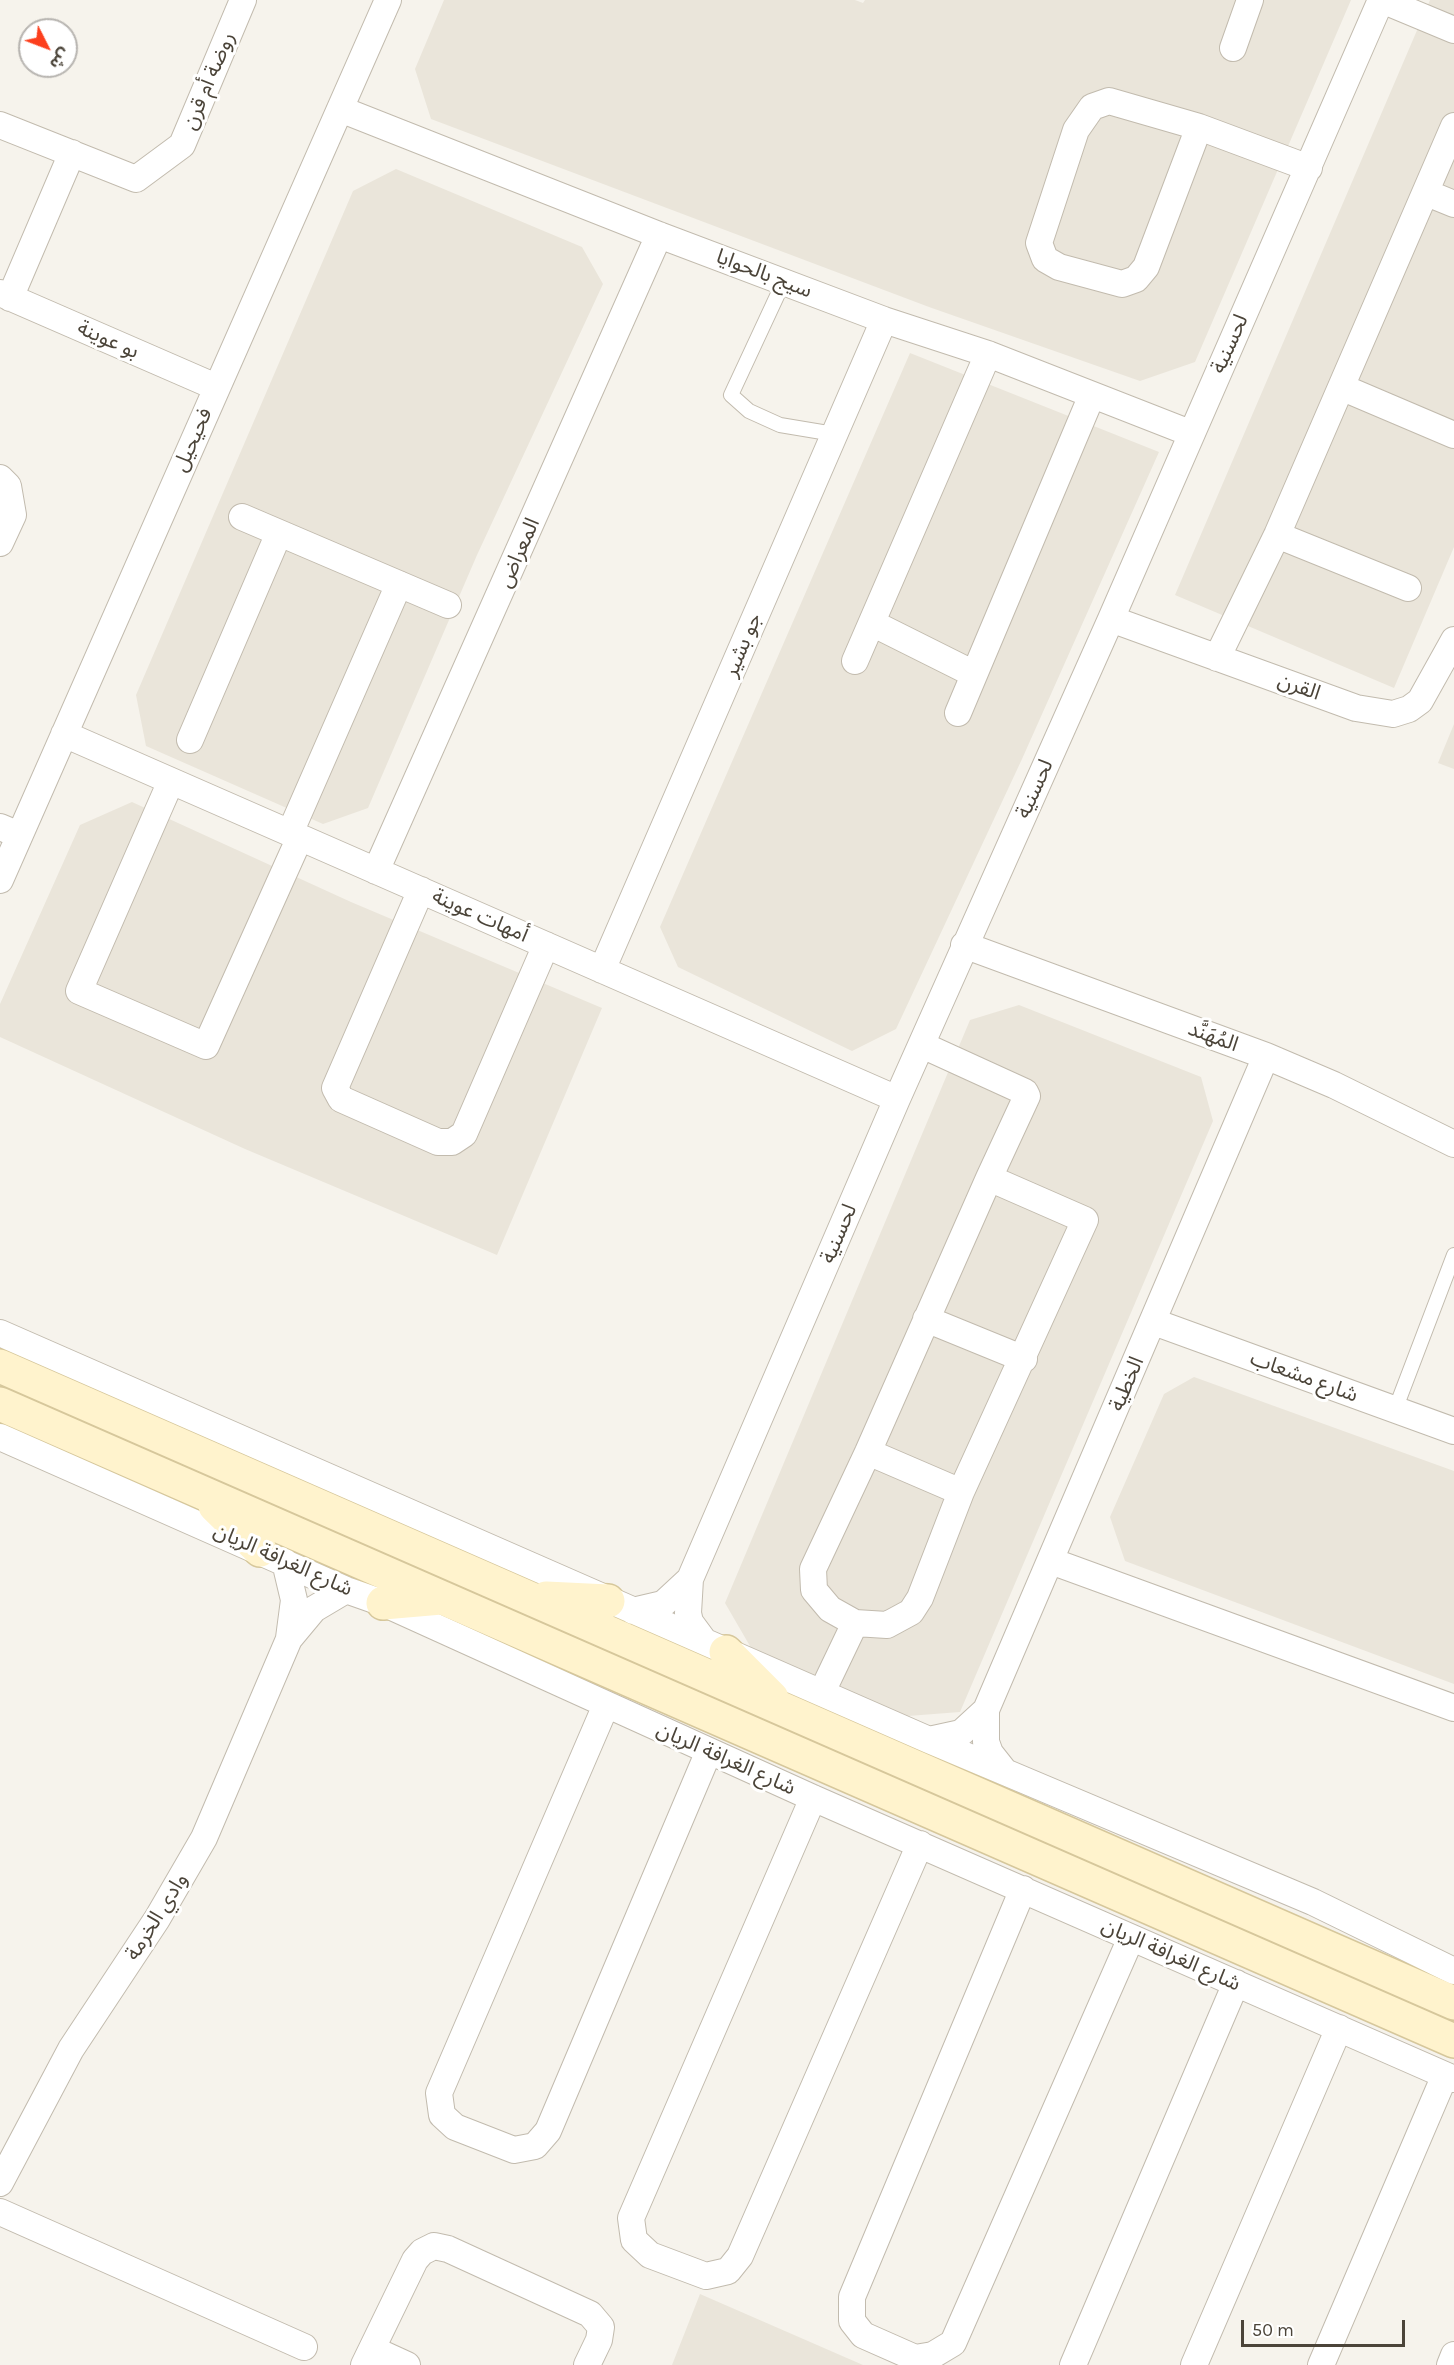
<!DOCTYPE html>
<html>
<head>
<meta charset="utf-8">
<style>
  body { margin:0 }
  #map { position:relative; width:1454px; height:2365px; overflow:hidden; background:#f6f3ec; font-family:Karla,"Noto Sans Arabic",sans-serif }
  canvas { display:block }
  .north { position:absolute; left:18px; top:18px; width:60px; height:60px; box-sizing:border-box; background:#fff; border:2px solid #b7b4b0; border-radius:50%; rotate:132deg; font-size:16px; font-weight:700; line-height:24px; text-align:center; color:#4b4439 }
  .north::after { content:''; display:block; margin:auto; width:21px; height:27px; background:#fc3f1d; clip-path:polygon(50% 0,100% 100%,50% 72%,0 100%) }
  .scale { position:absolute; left:1241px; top:2320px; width:164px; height:27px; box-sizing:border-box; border:3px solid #4b4439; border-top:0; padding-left:8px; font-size:18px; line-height:21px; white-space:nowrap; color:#4b4439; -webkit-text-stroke:4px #fff; paint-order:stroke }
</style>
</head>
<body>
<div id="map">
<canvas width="1454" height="2365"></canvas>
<div class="north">ش</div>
<div class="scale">50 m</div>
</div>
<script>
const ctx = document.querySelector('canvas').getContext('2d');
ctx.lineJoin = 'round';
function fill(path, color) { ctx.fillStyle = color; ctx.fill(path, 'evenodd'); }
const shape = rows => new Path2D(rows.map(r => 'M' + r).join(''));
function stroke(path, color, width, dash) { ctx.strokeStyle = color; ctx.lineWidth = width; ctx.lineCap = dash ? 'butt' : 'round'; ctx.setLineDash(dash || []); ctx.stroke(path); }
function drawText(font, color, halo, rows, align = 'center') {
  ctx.font = font + ' Karla,"Noto Sans Arabic",sans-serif'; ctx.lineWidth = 6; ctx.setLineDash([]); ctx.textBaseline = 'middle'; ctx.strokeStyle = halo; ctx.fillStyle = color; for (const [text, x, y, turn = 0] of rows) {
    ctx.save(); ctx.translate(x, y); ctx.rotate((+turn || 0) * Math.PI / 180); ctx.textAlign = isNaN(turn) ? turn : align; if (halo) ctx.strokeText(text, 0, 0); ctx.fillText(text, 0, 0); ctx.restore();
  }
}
const residential = shape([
  [444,0,855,0,863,3,865,0,1351,0,1195,362,1140,381,929,307,431,119,415,69],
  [1430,0,1454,0,1454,547,1394,688,1175,595],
  [396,169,582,247,603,284,477,555,368,808,323,824,146,746,136,695,353,191],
  [910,353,1159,452,1022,759,896,1029,852,1051,678,967,660,927],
  [1454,724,1454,769,1438,763],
  [132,802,351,902,602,1008,497,1255,245,1149,0,1037,0,1004,80,825],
  [1019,1005,1201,1077,1213,1121,960,1712,895,1717,754,1653,725,1603,970,1020],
  [1194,1377,1454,1471,1454,1684,1125,1561,1110,1517,1164,1394],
  [700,2294,863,2365,672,2365]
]);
const lane = shape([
  [784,281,731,395,749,411,780,425,834,434],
  [1395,1410,1454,1255]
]);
const street = shape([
  [1382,0,1454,30],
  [1233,48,1250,0],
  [340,109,659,235,884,320,988,354,1190,433],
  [0,125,136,179,182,145,243,0],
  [1199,127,1146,267,1136,279,1122,284,1059,267,1045,259,1039,243,1076,130,1092,107,1109,101,1199,127,1309,168],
  [1427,193,1454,204],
  [0,293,216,387],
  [10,298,72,153],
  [1341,387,1454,435],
  [0,478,8,486,13,515,0,543],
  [242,517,448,605],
  [1277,535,1408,588],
  [1111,619,1356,708,1393,714,1409,709,1420,701,1454,640],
  [872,623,974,674],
  [1217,658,1277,535,1454,126],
  [855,661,988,354],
  [958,713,1092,395],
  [64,734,897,1099],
  [190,740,279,533],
  [171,781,79,991,206,1046,300,837],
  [0,827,19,835],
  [290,833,399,584],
  [376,871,659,235],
  [0,880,388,0],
  [421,890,335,1088,341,1099,438,1142,452,1142,464,1134,546,945],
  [964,945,1266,1056,1334,1085,1454,1144],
  [602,970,884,320],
  [922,1045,1025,1092,1027,1096,989,1178,868,1452,813,1569,814,1590,830,1609,855,1623,887,1625,911,1612,920,1598,961,1492,1085,1220,989,1178],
  [926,1319,1024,1359],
  [1154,1322,1454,1431],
  [0,1333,929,1740,1313,1902,1454,1971],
  [0,1437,346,1590,383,1603,813,1798,1454,2079],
  [868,1452,961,1492],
  [1051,1561,1454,1708],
  [285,1562,294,1600,289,1638],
  [633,1611,663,1604,690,1579],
  [704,1641,690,1622,688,1613,690,1579,897,1099,1111,619,1381,0],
  [822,1692,855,1623],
  [606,1705,439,2093,442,2115,455,2127,514,2150,535,2146,548,2131,709,1751],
  [929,1740,961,1733,986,1710],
  [1005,1772,990,1753,986,1742,986,1710,1266,1056],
  [813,1798,631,2218,634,2240,650,2255,706,2276,728,2271,740,2256,920,1844],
  [1023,1889,852,2297,852,2321,863,2335,915,2358,933,2355,953,2343,1131,1938],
  [0,2183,71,2049,157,1919,204,1838,289,1639,314,1609,346,1590],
  [0,2212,304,2347],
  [372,2349,407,2365],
  [364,2365,415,2260,422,2252,434,2246,448,2249,590,2314,601,2327,599,2340,587,2365],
  [1073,2365,1236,1983],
  [1194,2365,1339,2028],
  [1321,2365,1445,2075],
  [1450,2365,1454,2355]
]);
const secondary = shape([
  [0,1366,1454,2003],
  [0,1404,1454,2041],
  [215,1506,260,1550],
  [546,1598,608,1601],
  [383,1603,441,1598],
  [726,1652,772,1698]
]);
const streetNames = [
  ["روضة أم قرن",209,81,-67],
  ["سيج بالحوايا",764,274,21],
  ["بو عوينة",108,340,24],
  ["لحسنية",1230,344,-66],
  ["فحيحيل",193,440,-66],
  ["المعراض",519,553,-66],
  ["جو بشير",743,645,-67],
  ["القرن",1299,687,20],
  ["لحسنية",1035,789,-66],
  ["أمهات عوينة",480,916,24],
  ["المُهَنَّد",1213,1037,20],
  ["لحسنية",839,1234,-67],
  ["شارع مشعاب",1304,1377,20],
  ["الخطية",1127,1384,-67],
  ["شارع الغرافة الريان",283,1560,24],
  ["شارع الغرافة الريان",726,1759,24],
  ["وادي الخرمة",157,1917,-58],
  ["شارع الغرافة الريان",1171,1955,24]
];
fill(residential, '#eae5da');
stroke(lane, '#c2bbae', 16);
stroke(street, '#c2bbae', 28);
stroke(secondary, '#d6c79b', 36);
stroke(lane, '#fff', 14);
stroke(street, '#fff', 26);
stroke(secondary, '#fff3cd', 33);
drawText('21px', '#4b4439', '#fff', streetNames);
</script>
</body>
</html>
